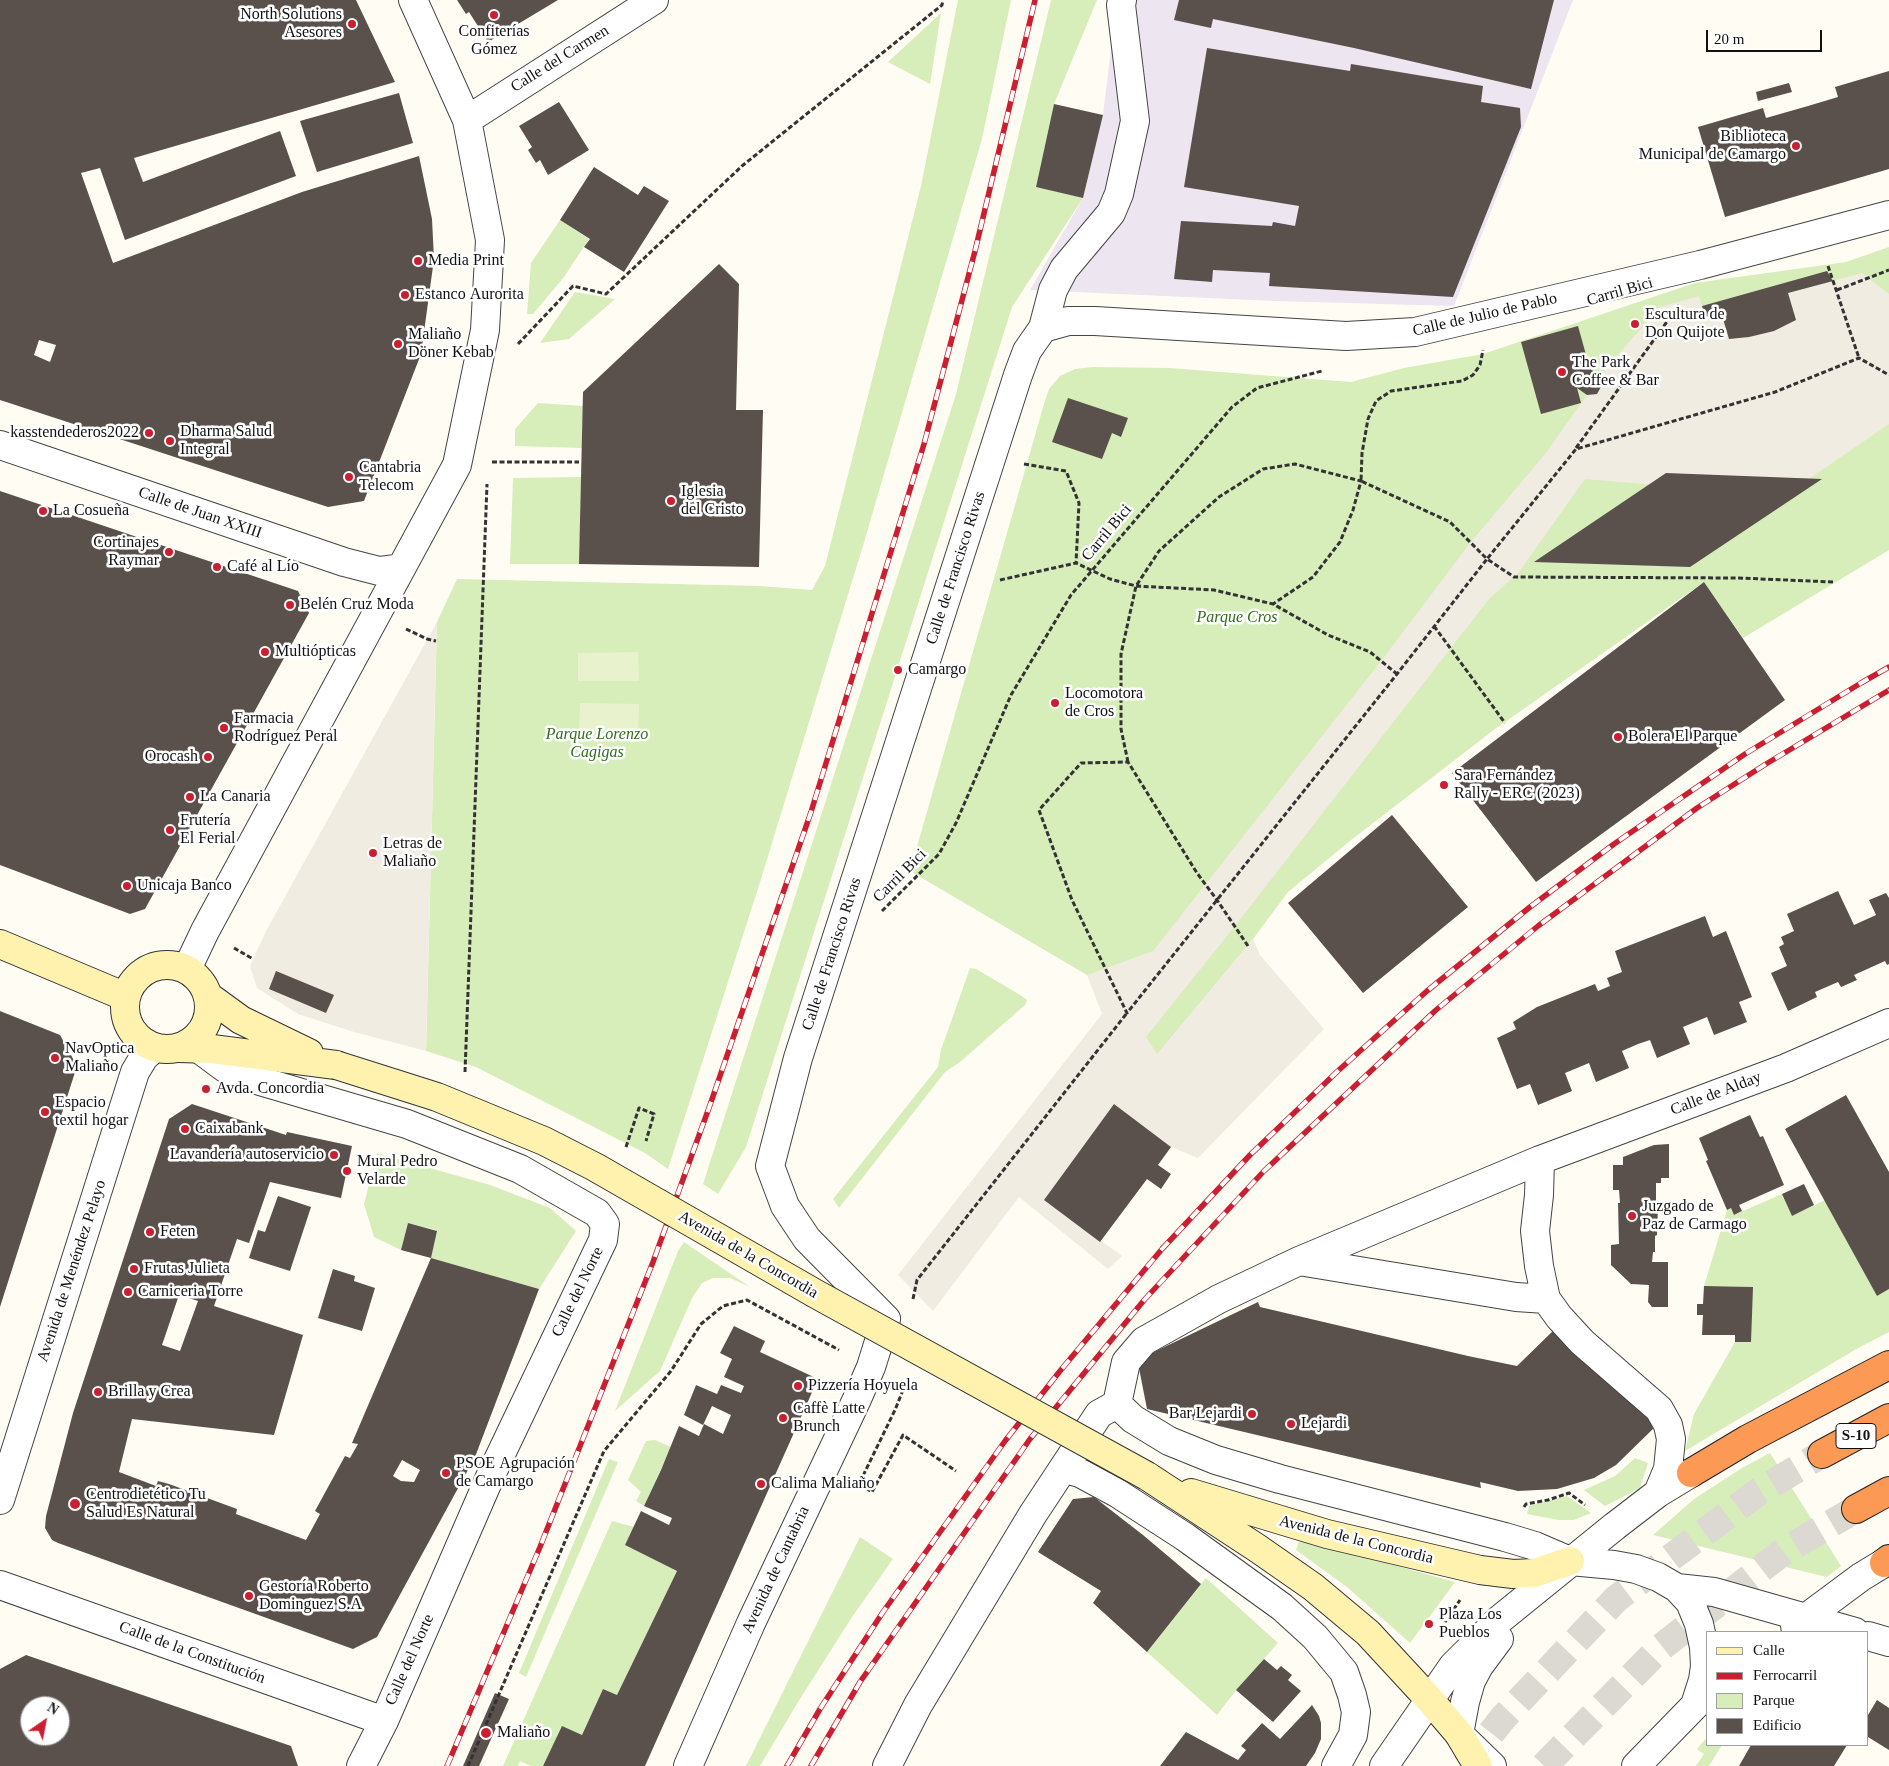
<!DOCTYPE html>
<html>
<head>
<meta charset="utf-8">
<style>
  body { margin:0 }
  #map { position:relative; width:1889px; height:1766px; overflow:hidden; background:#fffcf4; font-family:Georgia,serif }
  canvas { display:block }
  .legend { position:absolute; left:1706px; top:1631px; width:162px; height:115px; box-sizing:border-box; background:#fff; border:1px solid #a0a0a0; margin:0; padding:6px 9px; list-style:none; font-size:15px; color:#111 }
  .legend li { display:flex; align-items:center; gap:10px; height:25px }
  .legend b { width:25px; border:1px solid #a0a0a0 }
  .north { position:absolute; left:20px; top:1696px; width:50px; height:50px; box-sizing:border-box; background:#fff; border:1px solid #a0a0a0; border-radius:50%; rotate:33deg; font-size:14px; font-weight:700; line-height:20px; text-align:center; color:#111 }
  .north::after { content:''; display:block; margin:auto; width:18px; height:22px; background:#ca1f30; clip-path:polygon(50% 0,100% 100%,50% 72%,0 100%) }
  .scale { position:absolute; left:1706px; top:30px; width:116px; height:22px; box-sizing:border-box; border:2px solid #111; border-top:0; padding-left:6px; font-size:15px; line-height:18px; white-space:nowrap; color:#111; -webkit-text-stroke:4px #fff; paint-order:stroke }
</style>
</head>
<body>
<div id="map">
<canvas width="1889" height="1766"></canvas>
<ul class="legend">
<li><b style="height:6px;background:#fff2af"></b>Calle</li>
<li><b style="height:6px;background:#ca1f30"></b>Ferrocarril</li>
<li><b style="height:14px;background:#d7edba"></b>Parque</li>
<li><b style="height:14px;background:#5a514c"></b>Edificio</li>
</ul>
<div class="north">N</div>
<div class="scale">20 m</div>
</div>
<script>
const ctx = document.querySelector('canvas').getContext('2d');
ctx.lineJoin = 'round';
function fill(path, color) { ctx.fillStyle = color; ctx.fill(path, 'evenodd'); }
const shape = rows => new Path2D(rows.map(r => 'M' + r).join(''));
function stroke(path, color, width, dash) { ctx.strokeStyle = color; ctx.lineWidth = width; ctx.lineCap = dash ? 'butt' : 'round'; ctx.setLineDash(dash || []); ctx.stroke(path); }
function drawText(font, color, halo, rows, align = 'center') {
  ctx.font = font + ' Georgia,serif'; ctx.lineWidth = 5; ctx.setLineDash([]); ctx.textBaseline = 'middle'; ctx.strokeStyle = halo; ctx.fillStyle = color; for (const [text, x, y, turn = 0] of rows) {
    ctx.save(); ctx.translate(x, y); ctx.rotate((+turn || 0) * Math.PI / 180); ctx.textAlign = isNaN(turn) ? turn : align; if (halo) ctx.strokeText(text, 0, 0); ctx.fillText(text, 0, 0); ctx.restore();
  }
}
const industrial = shape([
  [1117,0,1573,0,1454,306,1275,301,1030,290,1083,198,1103,115]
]);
const green = shape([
  [958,0,1011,0,982,139,865,539,761,879,668,1169,645,1153,476,1067,426,1051,437,622,457,579,760,586,812,590,825,566,921,186],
  [1051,0,1097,0,1054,104,1036,186,1083,198,1012,307,746,1147,718,1194,703,1184,956,394],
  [941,13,930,84,888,62],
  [560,220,589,239,564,277,533,314,527,314,531,263],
  [1889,247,1889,550,1743,638,1704,582,1495,729,1351,840,1288,892,1253,939,1157,1055,1145,1036,1087,975,910,871,1044,404,1049,389,1060,376,1075,369,1092,367,1169,368,1351,382,1404,368,1483,354,1695,283,1846,262],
  [575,292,615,299,569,339,540,343],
  [538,403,583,406,582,448,515,446,515,429],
  [581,477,580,564,510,564,513,478],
  [970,968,976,969,1022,996,1027,1000,1025,1005,960,1062,945,1072,839,1208,833,1199,938,1067,941,1050],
  [377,1153,490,1185,550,1208,576,1231,539,1289,431,1258,436,1230,408,1223,401,1250,374,1237,364,1204],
  [1782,1194,1792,1216,1825,1200,1877,1296,1889,1289,1889,1332,1858,1348,1685,1451,1694,1414,1735,1342,1752,1287,1704,1286,1727,1210,1731,1208,1734,1215],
  [684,1242,750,1287,730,1278,713,1278,702,1283,692,1298,660,1371,615,1411,678,1251],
  [655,1440,671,1447,644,1506,636,1501,641,1492,628,1480,646,1441],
  [1770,1453,1841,1566,1827,1577,1653,1535,1694,1499,1742,1468],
  [1635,1458,1648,1463,1640,1488,1605,1506,1584,1490,1615,1476],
  [609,1459,618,1462,526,1677,519,1673],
  [1567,1496,1591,1513,1574,1520,1559,1520,1527,1514,1529,1506],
  [612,1521,634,1527,625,1545,677,1571,617,1695,603,1689,582,1735,562,1727,543,1766,531,1766,520,1761,518,1766,503,1766],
  [860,1537,893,1559,852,1617,798,1702,760,1766,746,1766],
  [1303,1539,1354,1554,1455,1582,1410,1643,1347,1587,1296,1550,1299,1541],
  [1206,1578,1278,1643,1237,1689,1217,1715,1147,1652],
  [1708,1736,1708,1745,1722,1745,1709,1766,1696,1766,1704,1754,1697,1749]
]);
const pitch = shape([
  [638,652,639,681,578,681,578,653],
  [580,703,639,704,638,733,579,732]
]);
const plaza = shape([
  [1862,273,1889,294,1889,424,1784,496,1585,479,1519,572,1489,599,1235,926,1146,1037,1157,1054,1253,939,1260,955,1324,1029,1198,1158,1171,1147,1114,1104,1044,1200,1122,1256,1108,1269,1019,1197,933,1311,898,1275,1102,1014,1087,975,1153,951,1381,661,1470,543,1545,454,1587,395,1597,394,1602,385,1600,375,1660,307,1699,296,1705,316,1721,312,1729,339,1796,320,1788,293],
  [437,622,426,1051,354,1032,298,1014,257,988,250,966,266,931]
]);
const building = shape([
  [0,0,356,0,395,82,134,158,143,182,280,131,296,176,125,240,100,168,81,173,113,263,302,192,419,156,432,219,434,259,421,354,364,501,328,507,0,400],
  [39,340,56,345,50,362,34,355],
  [457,0,558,0,488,42,469,12,466,14],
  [1179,0,1554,0,1531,89,1354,48,1213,19,1211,28,1174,20],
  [1207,48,1350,71,1351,64,1483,86,1481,102,1520,108,1521,127,1453,297,1269,286,1270,273,1213,270,1212,282,1174,279,1181,221,1272,226,1273,222,1295,226,1299,206,1184,187],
  [1889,71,1889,169,1725,217,1698,127,1763,108,1766,118,1808,106,1838,97,1835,87],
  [1789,83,1792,92,1758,101,1756,92],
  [399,93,413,143,317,172,300,121],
  [559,102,589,150,548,175,540,160,536,163,528,150,532,147,519,126],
  [1054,104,1103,115,1083,198,1036,187],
  [594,167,638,195,644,186,669,201,624,272,584,247,590,239,560,220],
  [719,264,739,284,736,410,763,410,759,567,579,564,583,392],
  [1827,271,1833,281,1788,293,1796,320,1774,331,1749,337,1729,339,1721,312,1705,317,1702,306],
  [1578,326,1590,369,1600,375,1602,385,1597,394,1587,395,1577,388,1581,403,1541,414,1521,342],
  [1068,398,1128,418,1121,437,1112,433,1102,459,1052,442],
  [1666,473,1822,479,1690,567,1534,562],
  [0,491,298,591,309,613,145,909,130,914,0,865],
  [1704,582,1785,700,1536,882,1452,773],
  [1392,815,1468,907,1363,993,1288,903],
  [1838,891,1854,925,1876,915,1869,900,1886,893,1889,898,1889,964,1887,965,1885,961,1854,975,1857,980,1841,987,1838,982,1815,992,1817,997,1788,1011,1771,973,1787,966,1779,947,1784,944,1781,937,1794,931,1787,914],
  [1705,916,1713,937,1726,931,1752,997,1739,1002,1747,1022,1714,1035,1707,1017,1683,1027,1690,1044,1657,1058,1650,1040,1638,1044,1622,1051,1629,1068,1596,1082,1589,1063,1565,1073,1572,1091,1538,1105,1530,1084,1517,1089,1497,1038,1516,1029,1513,1022,1537,1007,1595,984,1598,991,1610,986,1607,978,1622,972,1615,951],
  [276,971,334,995,326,1013,269,989],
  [0,1011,60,1035,77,1066,0,1307],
  [1846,1095,1889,1172,1889,1289,1877,1296,1785,1129],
  [192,1104,286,1135,287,1132,352,1146,341,1198,270,1182,249,1243,237,1239,214,1306,303,1335,274,1435,132,1419,119,1472,156,1486,158,1481,169,1484,237,1509,236,1514,306,1540,320,1514,315,1511,345,1456,350,1458,358,1444,352,1443,431,1258,539,1289,475,1457,377,1637,353,1649,58,1543,52,1540,45,1528,46,1516,73,1413,169,1119],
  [179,1295,198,1301,180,1351,162,1345],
  [402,1460,420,1470,414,1482,401,1481,393,1476],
  [1114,1104,1171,1147,1158,1165,1171,1174,1161,1189,1147,1179,1100,1242,1044,1200],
  [1750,1115,1760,1137,1763,1136,1784,1185,1739,1205,1742,1211,1734,1215,1731,1208,1727,1210,1706,1161,1708,1160,1699,1138],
  [1669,1144,1669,1178,1661,1178,1661,1183,1656,1183,1656,1203,1658,1203,1657,1235,1655,1236,1655,1252,1653,1252,1652,1262,1668,1262,1668,1307,1652,1307,1648,1302,1649,1285,1631,1284,1611,1265,1611,1245,1619,1244,1618,1203,1620,1203,1619,1190,1613,1190,1613,1165,1623,1165,1623,1157,1654,1145],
  [1804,1184,1814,1205,1792,1216,1782,1194],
  [278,1196,311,1207,290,1271,249,1258,258,1230,265,1232],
  [408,1223,437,1231,431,1258,401,1250],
  [333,1269,355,1276,354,1281,375,1288,362,1331,318,1318],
  [1704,1286,1753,1287,1751,1342,1735,1342,1735,1335,1702,1335,1703,1315,1697,1315,1697,1304,1703,1304],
  [1258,1302,1260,1307,1468,1356,1517,1366,1557,1327,1656,1426,1616,1465,1594,1478,1557,1489,1518,1491,1480,1482,1481,1488,1147,1409,1138,1363,1156,1351],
  [734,1326,765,1341,760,1352,818,1379,645,1766,543,1766,562,1726,582,1735,603,1689,617,1695,677,1571,625,1545,641,1511,669,1525,672,1518,644,1506,661,1470,679,1426,699,1436,704,1424,723,1434,731,1415,712,1406,703,1425,684,1415,696,1385,717,1394,721,1385,741,1393,744,1386,724,1377,732,1359,720,1353],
  [1094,1497,1143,1535,1201,1584,1147,1652,1093,1603,1101,1591,1038,1552,1073,1499],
  [26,1655,291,1746,298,1766,0,1766,0,1669],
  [30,1706,60,1706,60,1736,30,1736],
  [1264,1659,1277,1670,1281,1666,1292,1675,1288,1680,1301,1691,1273,1722,1236,1690],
  [495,1693,509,1699,479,1766,463,1766],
  [1877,1700,1889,1708,1889,1750,1868,1737,1868,1715],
  [1312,1705,1319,1716,1321,1723,1321,1739,1315,1753,1306,1766,1160,1766,1186,1732,1238,1760,1246,1750,1241,1746,1262,1723,1280,1739],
  [1751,1745,1847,1745,1834,1766,1739,1766]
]);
const highwayTunnel = shape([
  [1465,1766,1503,1718,1616,1599,1758,1492,1822,1454],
  [1544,1766,1659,1649,1784,1551,1856,1509]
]);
const path = shape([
  [1828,266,1859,358],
  [1837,290,1889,270],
  [518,344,573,286,606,294,742,166,942,5,943,0],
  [1576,448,1679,305],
  [492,462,579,462],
  [1024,464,1066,471,1079,503,1076,563],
  [1000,580,1076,563,1110,579,1136,586,1214,590,1273,604,1328,635,1370,652,1397,674],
  [1833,582,1739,578,1514,577,1487,559,1576,449,1775,392,1859,358,1889,375],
  [1434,626,1505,723],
  [406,629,427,639,436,641],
  [1128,762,1121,729,1121,654,1136,586,1159,551,1219,497,1263,469,1295,464,1361,481,1353,510,1340,542,1313,577,1273,604],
  [882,911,939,854,956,823,1011,695,1071,595,1232,407,1257,388,1322,371],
  [1248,946,1217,900,1197,873,1128,762,1081,763,1039,810,1072,900,1127,1013,1397,674,1487,559,1450,522,1361,481,1362,453,1368,419,1376,401,1391,391,1462,381,1473,375,1480,365,1483,350],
  [234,948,253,959],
  [465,1072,487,484],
  [626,1147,639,1108,654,1114,646,1141],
  [913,1299,917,1280,1127,1013],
  [903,1382,903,1390,895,1410,859,1484,872,1492,903,1435,956,1471],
  [1524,1507,1526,1504,1548,1500,1569,1493,1585,1505],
  [1445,1622,1460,1600],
  [468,1766,604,1451,671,1371,701,1324,723,1306,747,1300,839,1350]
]);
const street = shape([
  [467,120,654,0],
  [1043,328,1068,321,1095,321,1346,336,1415,332,1700,265,1889,215],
  [0,445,344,562,379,571,401,568],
  [187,969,205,931,457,465,485,330,490,240,467,120,413,0],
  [198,1048,225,1068,250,1078,407,1124,520,1169,597,1213,605,1224,603,1240,490,1477,384,1721,361,1766],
  [1540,1160,1539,1195,1535,1231,1539,1266,1546,1299,1559,1317,1582,1342,1659,1409,1668,1425,1671,1439,1668,1469,1658,1493],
  [1299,1261,1516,1297,1546,1299],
  [1117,1404,1126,1362,1144,1341,1219,1299,1299,1261,1540,1160,1786,1068,1889,1023],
  [1117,1404,1133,1419,1169,1441,1216,1460,1280,1479,1505,1537,1535,1546,1570,1561,1614,1565,1636,1569,1658,1577,1677,1588,1690,1602,1699,1624,1704,1647,1705,1666,1703,1680,1695,1705],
  [1064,1469,1080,1473,1117,1493,1185,1537,1282,1607,1315,1637,1344,1672,1352,1695,1356,1712,1353,1735,1336,1766],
  [0,1500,135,1072,144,1057,154,1048],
  [0,1585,384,1721],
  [1677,1588,1714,1592,1855,1632],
  [1795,1626,1861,1577,1884,1563],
  [1868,1636,1889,1642],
  [688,1766,751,1623,857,1399,871,1367,886,1319,807,1239,785,1206,770,1166,798,1058,1018,375,1027,351,1043,328,1053,290,1064,269,1111,213,1119,194,1135,121,1121,5,1122,0],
  [887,1766,918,1705,1033,1514,1099,1414,1117,1404],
  [1384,1766,1453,1666,1499,1620,1615,1526,1658,1493,1691,1473],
  [1492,1766,1459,1734,1465,1702,1471,1681,1479,1666,1499,1639],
  [1636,1766,1708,1692]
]);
const secondary = shape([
  [0,944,126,997],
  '125 1007a42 42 0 1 1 84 0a42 42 0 1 1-84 0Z',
  [208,996,241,1020,309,1053],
  [179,1048,212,1049,336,1065],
  [1147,1476,1257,1548,1313,1587,1368,1633,1429,1699,1459,1734,1478,1766],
  [1191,1493,1327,1534,1480,1570,1513,1574,1534,1573,1570,1561]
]);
const highway = shape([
  [1822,1454,1889,1418],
  [1691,1473,1748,1439,1889,1365],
  [1856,1509,1889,1491],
  [1884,1563,1889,1559]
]);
const rail = shape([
  [447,1766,540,1547,653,1262,710,1105,811,812,924,444,975,251,1035,0],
  [787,1766,820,1709,883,1612,1005,1441,1060,1371,1162,1249,1250,1155,1340,1069,1427,991,1530,907,1614,844,1745,754,1861,683,1889,667],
  [811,1766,860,1682,1030,1439,1145,1299,1264,1171,1436,1010,1538,926,1697,808,1766,764,1889,690]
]);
const secondaryBridge = shape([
  [336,1065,437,1097,544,1141,595,1167,816,1294,1147,1476]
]);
const markers = [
  [494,15,5,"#ca1f30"],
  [352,24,5,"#ca1f30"],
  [1796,146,5,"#ca1f30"],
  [418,261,5,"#ca1f30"],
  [405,295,5,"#ca1f30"],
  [1635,324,5,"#ca1f30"],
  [398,344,5,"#ca1f30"],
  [1562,372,5,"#ca1f30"],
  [149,433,5,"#ca1f30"],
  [170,441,5,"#ca1f30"],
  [349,477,5,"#ca1f30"],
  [671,501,5,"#ca1f30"],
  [43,511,5,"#ca1f30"],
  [169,552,5,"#ca1f30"],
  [217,567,5,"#ca1f30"],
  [290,605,5,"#ca1f30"],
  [265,652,5,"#ca1f30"],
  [898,670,5,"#ca1f30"],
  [1055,703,5,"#ca1f30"],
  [224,728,5,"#ca1f30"],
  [1618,737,5,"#ca1f30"],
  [208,757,5,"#ca1f30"],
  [1444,785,5,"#ca1f30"],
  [190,797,5,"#ca1f30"],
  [170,830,5,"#ca1f30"],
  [373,853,5,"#ca1f30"],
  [127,886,5,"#ca1f30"],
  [55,1058,5,"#ca1f30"],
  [206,1089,5,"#ca1f30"],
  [45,1112,5,"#ca1f30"],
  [185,1129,5,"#ca1f30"],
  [334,1155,5,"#ca1f30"],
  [347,1171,5,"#ca1f30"],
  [1632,1216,5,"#ca1f30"],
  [150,1232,5,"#ca1f30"],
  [134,1269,5,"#ca1f30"],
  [128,1292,5,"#ca1f30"],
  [798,1386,5,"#ca1f30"],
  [98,1392,5,"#ca1f30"],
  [1252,1414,5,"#ca1f30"],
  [783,1418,5,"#ca1f30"],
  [1291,1424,5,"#ca1f30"],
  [446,1473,5,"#ca1f30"],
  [761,1484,5,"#ca1f30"],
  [75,1504,6,"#ca1f30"],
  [249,1596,5,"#ca1f30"],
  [1429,1624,5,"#ca1f30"],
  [486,1733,6,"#ca1f30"]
];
const shields = [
  [1856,1436,40]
];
const shieldNames = [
  ["S-10",1856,1436]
];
const poiNames = [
  ["North Solutions",342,15,"right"],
  ["Asesores",342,33,"right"],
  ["Confiterías",494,32,"center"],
  ["Gómez",494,50,"center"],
  ["Biblioteca",1786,137,"right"],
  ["Municipal de Camargo",1786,155,"right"],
  ["Media Print",428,261],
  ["Estanco Aurorita",415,295],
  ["Escultura de",1645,315],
  ["Don Quijote",1645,333],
  ["Maliaño",408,335],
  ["Döner Kebab",408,353],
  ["The Park",1572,363],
  ["Coffee & Bar",1572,381],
  ["Dharma Salud",180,432],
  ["Integral",180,450],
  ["kasstendederos2022",139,433,"right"],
  ["Cantabria",359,468],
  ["Telecom",359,486],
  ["Iglesia",681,492],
  ["del Cristo",681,510],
  ["La Cosueña",53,511],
  ["Cortinajes",159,543,"right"],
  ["Raymar",159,561,"right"],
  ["Café al Lío",227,567],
  ["Belén Cruz Moda",300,605],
  ["Multiópticas",275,652],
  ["Camargo",908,670],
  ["Locomotora",1065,694],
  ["de Cros",1065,712],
  ["Farmacia",234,719],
  ["Rodríguez Peral",234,737],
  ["Bolera El Parque",1628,737],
  ["Orocash",198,757,"right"],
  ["Sara Fernández",1454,776],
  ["Rally - ERC (2023)",1454,794],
  ["La Canaria",200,797],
  ["Frutería",180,821],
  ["El Ferial",180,839],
  ["Letras de",383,844],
  ["Maliaño",383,862],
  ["Unicaja Banco",137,886],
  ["NavOptica",65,1049],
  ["Maliaño",65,1067],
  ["Avda. Concordia",216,1089],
  ["Espacio",55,1103],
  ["textil hogar",55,1121],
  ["Caixabank",195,1129],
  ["Lavandería autoservicio",324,1155,"right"],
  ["Mural Pedro",357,1162],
  ["Velarde",357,1180],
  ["Juzgado de",1642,1207],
  ["Paz de Carmago",1642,1225],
  ["Feten",160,1232],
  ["Frutas Julieta",144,1269],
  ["Carniceria Torre",138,1292],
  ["Pizzería Hoyuela",808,1386],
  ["Brilla y Crea",108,1392],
  ["Caffè Latte",793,1409],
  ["Brunch",793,1427],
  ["Bar Lejardi",1242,1414,"right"],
  ["Lejardi",1301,1424],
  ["PSOE Agrupación",456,1464],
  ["de Camargo",456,1482],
  ["Calima Maliaño",771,1484],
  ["Centrodietético Tu",86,1495],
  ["Salud Es Natural",86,1513],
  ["Gestoría Roberto",259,1587],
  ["Dominguez S.A",259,1605],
  ["Plaza Los",1439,1615],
  ["Pueblos",1439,1633],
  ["Maliaño",497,1733]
];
const streetNames = [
  ["Calle del Carmen",560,59,-32],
  ["Carril Bici",1620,292,-16],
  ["Calle de Julio de Pablo",1485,315,-13],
  ["Calle de Juan XXIII",200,513,19],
  ["Carril Bici",1107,533,-50],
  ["Calle de Francisco Rivas",956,568,-72],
  ["Carril Bici",900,876,-45],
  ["Calle de Francisco Rivas",832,954,-72],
  ["Calle de Alday",1716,1094,-21],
  ["Avenida de la Concordia",748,1255,30],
  ["Avenida de Menéndez Pelayo",72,1271,-72],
  ["Calle del Norte",578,1292,-64],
  ["Avenida de la Concordia",1356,1540,14],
  ["Avenida de Cantabria",776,1570,-65],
  ["Calle de la Constitución",192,1653,20],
  ["Calle del Norte",410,1660,-66]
];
const parkNames = [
  ["Parque Cros",1237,618],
  ["Parque Lorenzo",597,735],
  ["Cagigas",597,753]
];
fill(industrial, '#ede5ef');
fill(green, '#d7edba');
fill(pitch, '#e8f3cd');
fill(plaza, '#f1ece1');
fill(building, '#5a514c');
stroke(highwayTunnel, '#dbd9d2', 28, [28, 14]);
stroke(street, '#444', 30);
stroke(secondary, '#333', 30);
stroke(highway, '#222', 30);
stroke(path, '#333', 3, [5, 2.5]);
stroke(street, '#fff', 28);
stroke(secondary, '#fff2af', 28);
stroke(highway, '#fc9955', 28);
stroke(rail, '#ca1f30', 5.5);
stroke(rail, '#fff', 4, [11]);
stroke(secondaryBridge, '#333', 30, []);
stroke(secondaryBridge, '#fff2af', 28);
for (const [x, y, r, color] of markers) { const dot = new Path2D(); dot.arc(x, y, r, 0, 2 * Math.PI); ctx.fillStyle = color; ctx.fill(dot); stroke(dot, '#fff', 2); }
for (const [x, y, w] of shields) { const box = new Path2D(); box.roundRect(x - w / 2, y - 12.5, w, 25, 4); ctx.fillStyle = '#fff'; ctx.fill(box); stroke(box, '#111', 1); }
drawText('bold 15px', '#111', null, shieldNames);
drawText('16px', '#111', '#fff', poiNames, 'left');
drawText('16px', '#111', '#fff', streetNames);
drawText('italic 16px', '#316e1b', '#fff', parkNames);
</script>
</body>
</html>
